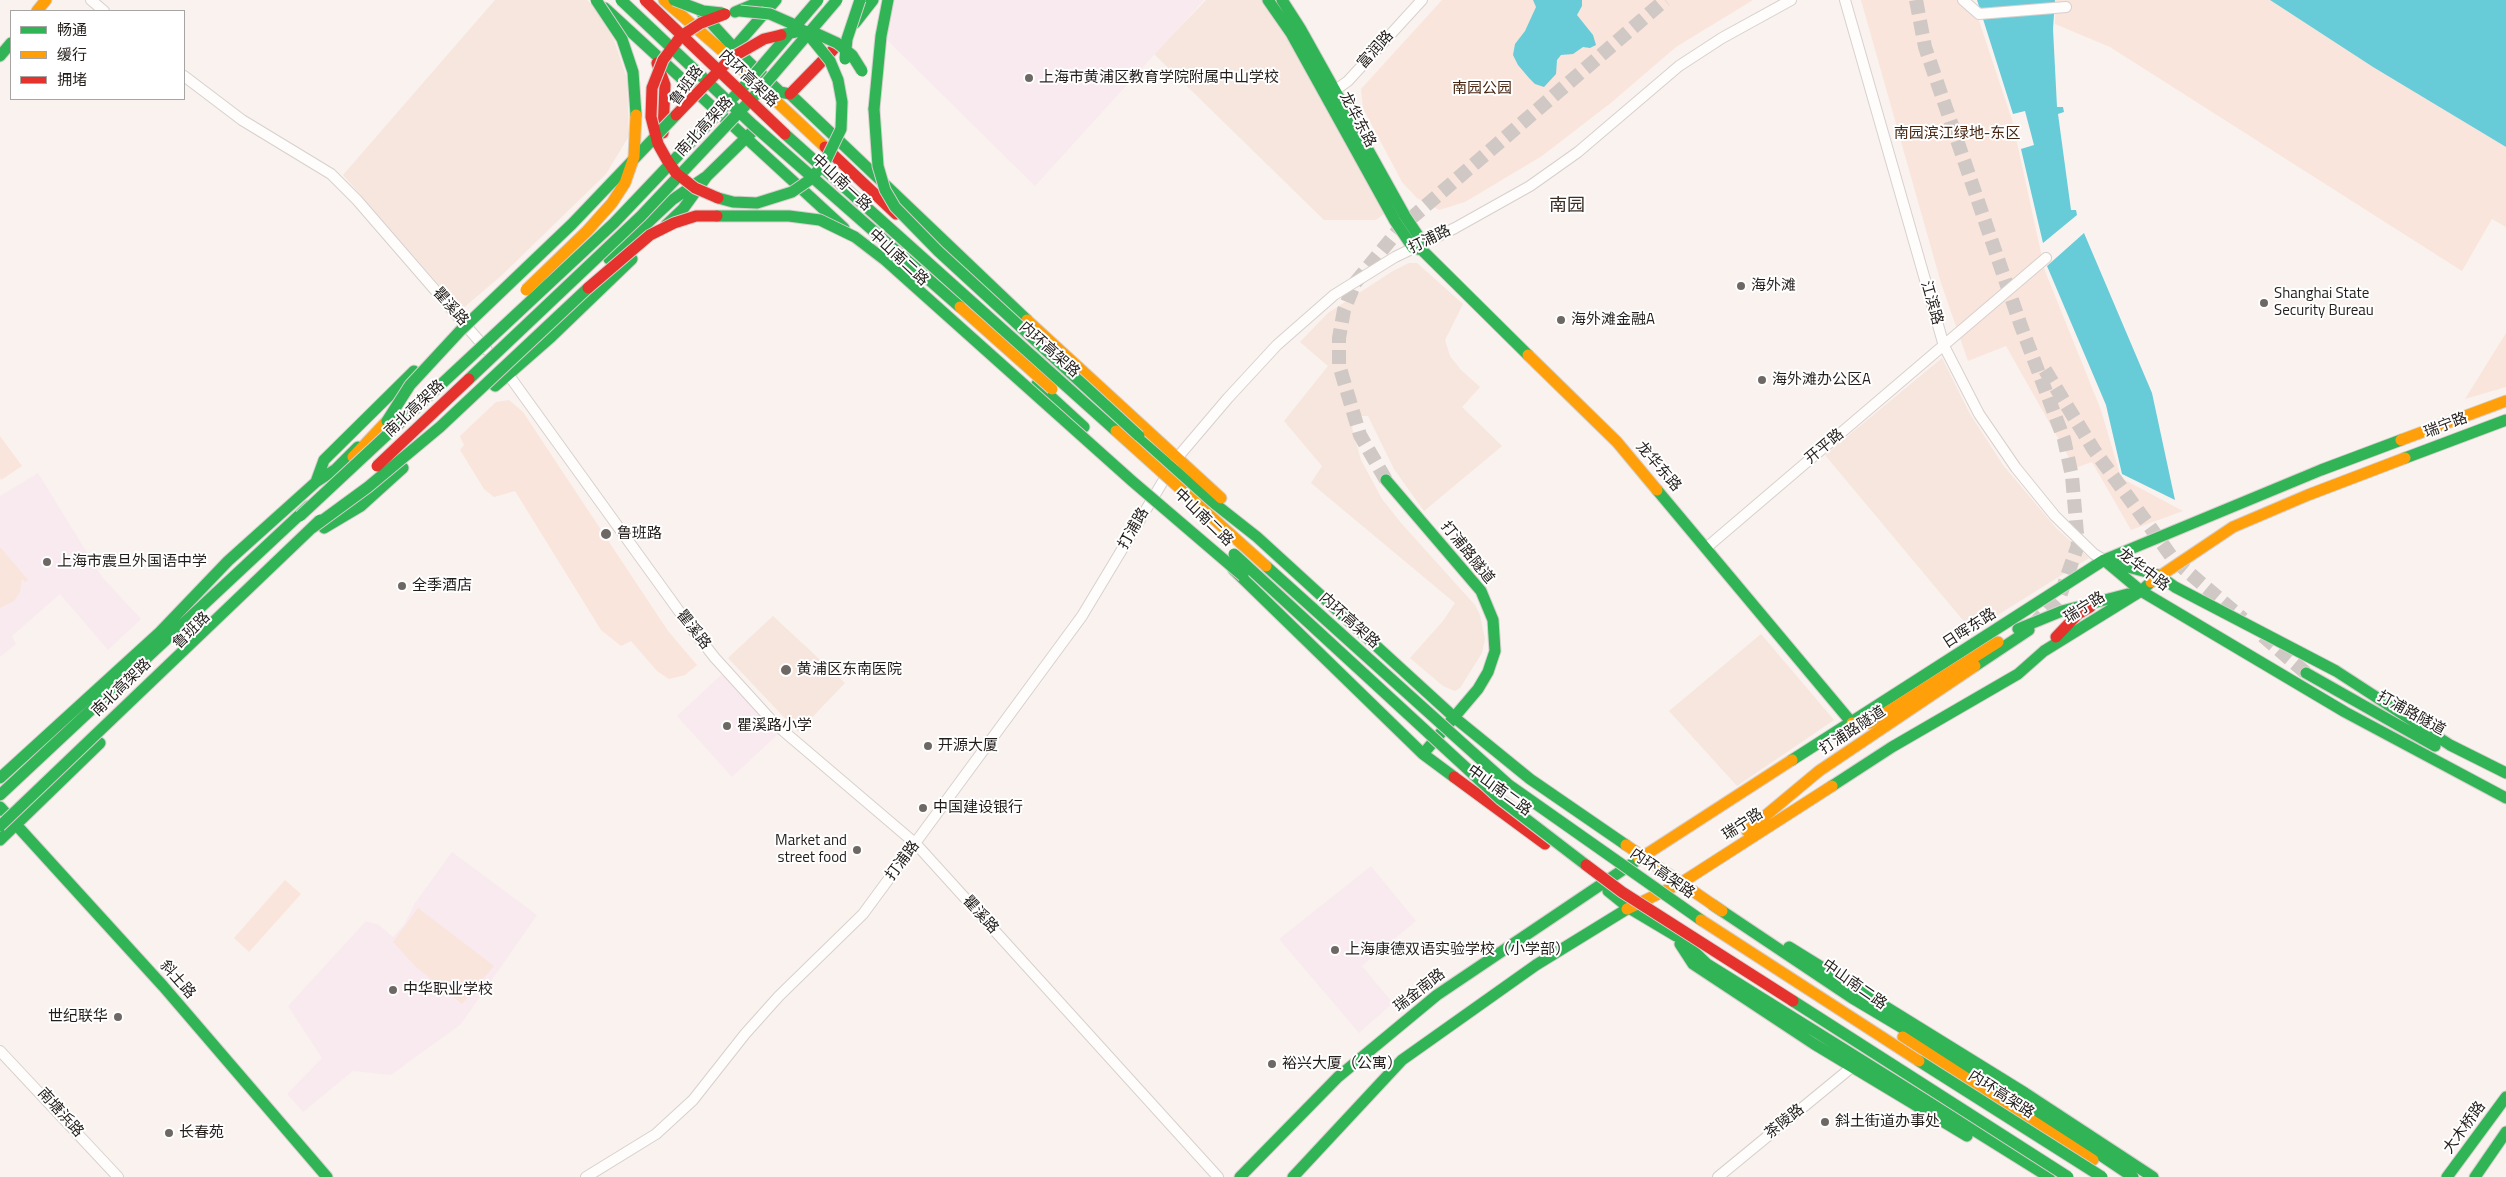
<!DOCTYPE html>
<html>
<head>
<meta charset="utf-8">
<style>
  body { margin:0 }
  #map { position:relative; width:2506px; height:1177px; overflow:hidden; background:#faf2ee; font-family:"Titillium Web","Noto Sans SC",sans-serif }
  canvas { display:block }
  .legend { position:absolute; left:10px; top:10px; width:175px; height:90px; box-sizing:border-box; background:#fff; border:1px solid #a7a5a4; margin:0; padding:6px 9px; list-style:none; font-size:15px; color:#231e1b }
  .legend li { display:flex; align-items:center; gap:10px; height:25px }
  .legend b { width:25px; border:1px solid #a7a5a4 }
</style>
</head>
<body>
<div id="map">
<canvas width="2506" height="1177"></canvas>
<ul class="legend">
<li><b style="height:6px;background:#30b455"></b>畅通</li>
<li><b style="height:6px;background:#ff9f0a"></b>缓行</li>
<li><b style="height:6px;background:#e5322d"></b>拥堵</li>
</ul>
</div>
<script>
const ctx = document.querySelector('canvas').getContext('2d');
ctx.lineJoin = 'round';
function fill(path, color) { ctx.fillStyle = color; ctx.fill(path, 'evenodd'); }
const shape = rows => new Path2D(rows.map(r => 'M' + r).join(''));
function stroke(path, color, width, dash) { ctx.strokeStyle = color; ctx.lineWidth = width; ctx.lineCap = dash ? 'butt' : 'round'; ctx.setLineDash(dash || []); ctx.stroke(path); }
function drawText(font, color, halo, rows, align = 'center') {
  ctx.font = font + ' "Titillium Web","Noto Sans SC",sans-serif'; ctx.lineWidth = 4; ctx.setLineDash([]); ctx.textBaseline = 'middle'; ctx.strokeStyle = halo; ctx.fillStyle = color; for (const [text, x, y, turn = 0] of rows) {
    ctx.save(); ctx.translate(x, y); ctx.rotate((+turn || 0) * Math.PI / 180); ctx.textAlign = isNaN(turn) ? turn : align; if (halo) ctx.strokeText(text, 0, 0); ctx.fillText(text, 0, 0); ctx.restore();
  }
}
const built = shape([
  [495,0,587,0,596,8,614,40,627,79,629,136,606,174,502,275,461,310,343,175],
  [1206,0,1263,0,1275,14,1385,213,1376,220,1324,220,1154,54],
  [1409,263,1417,263,1463,304,1445,340,1450,356,1461,370,1480,387,1462,407,1502,446,1424,511,1394,469,1368,416,1361,416,1354,421,1352,428,1361,460,1382,499,1401,523,1475,605,1480,615,1485,639,1482,653,1460,688,1455,691,1443,686,1410,658,1443,621,1455,603,1311,483,1322,466,1284,421,1328,366,1300,342,1328,313,1393,271],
  [1942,358,1970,414,2003,465,2056,528,2089,558,1972,631,1825,455],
  [773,616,845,683,798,732,728,658],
  [1761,634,1834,720,1737,786,1669,711]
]);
const education = shape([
  [892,0,1204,0,1035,186,885,38],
  [38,473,102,577,141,619,108,650,60,594,12,636,16,644,0,657,0,496],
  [722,674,777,735,732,777,677,716],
  [452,852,537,915,461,1024,391,1075,353,1071,303,1112,287,1094,322,1058,288,1006,366,921,379,925,393,937,404,925,415,903],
  [1371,866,1416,921,1362,966,1393,1003,1359,1033,1279,939]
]);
const green = shape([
  [1442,0,1753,0,1676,47,1612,102,1542,156,1465,202,1439,210,1417,198,1402,182,1363,108,1361,89],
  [1861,0,1972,0,2012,120,2045,271,2101,410,2121,478,2183,511,2131,530,2092,462,2075,468,2006,346,1968,361,1941,283],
  [2055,0,2270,0,2373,67,2506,147,2506,227,2492,219,2462,271,2110,47,2055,24],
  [2506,333,2506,387,2465,399],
  [509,400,523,412,668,631,697,665,685,675,669,679,657,671,631,641,621,646,601,630,515,491,494,497,484,489,460,450,464,445,460,436,496,402],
  [0,436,22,466,1,480,0,478],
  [0,547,28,580,25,582,22,579,20,592,14,601,0,608],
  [285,880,301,894,249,952,234,938],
  [418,908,494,966,462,1004,415,966,393,942]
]);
const water = shape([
  [1533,0,1582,0,1582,6,1577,15,1593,35,1596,45,1590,48,1583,47,1573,54,1561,55,1557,60,1556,74,1544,87,1535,84,1529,78,1518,65,1513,55,1515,44,1525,31,1536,7],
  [1977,0,2055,0,2053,29,2057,107,2063,107,2064,112,2058,114,2071,210,2076,210,2077,215,2043,243,2021,149,2034,145,2025,111,2013,114],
  [2270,0,2506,0,2506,147,2373,67],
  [2084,233,2152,393,2175,500,2122,474,2106,405,2047,266]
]);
const secondaryTunnel = shape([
  [1916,0,1925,47,2021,326,2064,439,2072,476,2078,545,2060,596,2036,622],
  [2045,370,2094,450,2174,560,2243,619],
  [1386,480,1360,435,1339,365,1339,338,1344,310,1355,283,1401,227,1665,0],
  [2263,636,2306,673]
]);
const street = shape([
  [91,0,104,11],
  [1845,0,1944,346,1979,414,2016,468,2055,516,2094,554,2104,560],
  [1963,0,1979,14,2066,7],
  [184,76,242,120,331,174,357,200,487,350],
  [1330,94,1348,81,1422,0],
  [505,370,689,625,715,658,774,723,916,844,1218,1177],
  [1706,548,2046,258],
  [0,1051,118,1177],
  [586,1177,656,1134,693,1100,745,1034,779,996,863,914,1082,616,1177,458,1228,398,1277,345,1334,295,1395,257,1455,228,1530,186,1578,152,1679,66,1722,38,1791,0],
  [1718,1177,1852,1067]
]);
const fast = shape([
  [1268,0,1291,33,1395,221,1413,248,1422,250,1528,355],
  [1282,0,1300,28,1405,216,1423,243,1422,250],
  [605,8,844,228],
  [735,12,764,0],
  [702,13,734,48,780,92,790,94,1027,320],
  [855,23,873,0],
  [734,48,776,0],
  [0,56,11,43],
  [874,109,881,36,888,0],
  [666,225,683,209,707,176,754,130],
  [609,259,672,200,707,176],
  [1037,384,1084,427],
  [495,386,551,337,632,259],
  [1142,442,1196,489,1257,537,1455,718,1530,779,1626,845],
  [2405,458,2506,420],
  [1386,480,1481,591,1493,620,1495,651,1488,672,1478,689,1423,754],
  [316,482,324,460,414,371],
  [1657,490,1852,723],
  [324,528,361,506,403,468],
  [2104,560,2141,591,2345,712,2506,798],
  [2109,562,2158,575,2175,587,2336,671,2450,745,2506,773],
  [1233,569,1423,754,1454,777],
  [2018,629,2062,611,2128,594],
  [1975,666,2029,630],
  [2306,673,2435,746],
  [1792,760,2104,560,2321,470,2401,440],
  [0,778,160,632,228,561,316,482,336,469,358,447],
  [1832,786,1892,747,2018,674,2044,651,2141,591,2151,582],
  [0,795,309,506],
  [0,807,163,986,327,1177],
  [0,840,100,743],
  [1608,891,1629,908,1676,936],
  [1713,905,1852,998,1978,1073,2133,1177],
  [1682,940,1707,964,2049,1177],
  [1680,944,1693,964,1814,1044,1967,1136],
  [1789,947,2025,1093,2153,1177],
  [1240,1177,1338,1077,1437,995,1639,859],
  [1293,1177,1402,1060,1536,965,1627,909],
  [2447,1177,2506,1097],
  [2475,1177,2506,1132]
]);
const slow = shape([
  [664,0,727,55,825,147],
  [37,11,46,0],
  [1027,320,1221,498],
  [1528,355,1617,442,1657,490],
  [2401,440,2506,401],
  [353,457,387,421],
  [2151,582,2233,527,2308,495,2405,458],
  [1852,723,1870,723,1998,642],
  [1747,831,1819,771,1975,666],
  [1626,845,1722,911],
  [1639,859,1792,760],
  [1627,909,1681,883,1832,786],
  [1903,1037,2093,1160]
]);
const jam = shape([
  [657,63,665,85,663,133],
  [790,94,833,50],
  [825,147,896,214],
  [2056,637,2078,614,2090,607],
  [1454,777,1545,844]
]);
const fastBridge = shape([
  [596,0,622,39,633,72,636,115],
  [621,0,753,125,960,307],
  [674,0,703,11,722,13],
  [781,35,800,31,813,32,837,43,852,55,862,71],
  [845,59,847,39,860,0],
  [874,109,878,166,885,190,895,207,938,251,1139,436],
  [785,134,1116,431],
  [718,198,733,202,757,203,792,192,808,181,824,164,841,129,842,102,838,80,830,61,808,34,795,25,770,14,740,11],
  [717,216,789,216,820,220,855,237,885,260,1132,481,1243,576],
  [469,379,641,216,760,90,837,0],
  [387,421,410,385,460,331,572,224,676,115],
  [300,516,614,223,747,83,818,0],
  [312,528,368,487,440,427,588,288],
  [1234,554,1500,799,1586,865],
  [1266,566,1509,785,1701,920],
  [0,826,320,520],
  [1793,1001,2068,1177],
  [1919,1061,2102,1177]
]);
const slowBridge = shape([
  [526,290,587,231,612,203,625,183,634,157,636,115],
  [960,307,1052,389],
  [1116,431,1266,566],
  [1701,920,1919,1061]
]);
const jamBridge = shape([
  [645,0,785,134],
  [676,115,731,58,764,39,781,35],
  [718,198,695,188,676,173,667,160,658,144,651,117,652,88,663,60,681,36,701,23,725,14],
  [588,288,650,235,674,223,696,216,717,216],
  [377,466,469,379],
  [1586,865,1622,892,1793,1001]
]);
const markers = [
  [1029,78,5,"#6e6865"],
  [1741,286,5,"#6e6865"],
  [2264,303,5,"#6e6865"],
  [1561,320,5,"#6e6865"],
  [1762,380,5,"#6e6865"],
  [606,534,6,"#6e6865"],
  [47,562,5,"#6e6865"],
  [402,586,5,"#6e6865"],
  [786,670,6,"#6e6865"],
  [727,726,5,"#6e6865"],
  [928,746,5,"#6e6865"],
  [923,808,5,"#6e6865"],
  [857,850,5,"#6e6865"],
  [1335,950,5,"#6e6865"],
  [393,990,5,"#6e6865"],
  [118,1017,5,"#6e6865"],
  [1272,1064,5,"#6e6865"],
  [1825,1122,5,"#6e6865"],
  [169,1133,5,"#6e6865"]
];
const streetNames = [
  ["富润路",1376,50,-48],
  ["内环高架路",748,79,44],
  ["鲁班路",687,86,-54],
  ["龙华东路",1357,120,62],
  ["南北高架路",705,127,-47],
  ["中山南一路",841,183,43],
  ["打浦路",1430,240,-26],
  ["中山南二路",898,258,43],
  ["江滨路",1931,303,74],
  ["瞿溪路",450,307,49],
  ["内环高架路",1049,350,42],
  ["南北高架路",415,409,-43],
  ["瑞宁路",2446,426,-21],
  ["开平路",1825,447,-40],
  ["龙华东路",1658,467,49],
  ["中山南二路",1203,518,44],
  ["打浦路",1134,529,-60],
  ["打浦路隧道",1467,553,51],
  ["龙华中路",2143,570,37],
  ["瑞宁路",2085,608,-32],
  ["内环高架路",1349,621,42],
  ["日晖东路",1970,629,-33],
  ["瞿溪路",693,630,52],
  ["鲁班路",192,631,-45],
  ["南北高架路",122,688,-44],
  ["打浦路隧道",2411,714,29],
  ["打浦路隧道",1853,731,-33],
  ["中山南二路",1499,791,36],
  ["瑞宁路",1743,825,-33],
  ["打浦路",903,861,-53],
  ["内环高架路",1662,874,35],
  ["瞿溪路",980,915,48],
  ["斜土路",177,980,49],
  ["中山南二路",1854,985,35],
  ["瑞金南路",1420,991,-38],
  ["内环高架路",2001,1095,33],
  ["南塘浜路",60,1113,48],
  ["茶陵路",1785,1122,-39],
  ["大木桥路",2465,1128,-54]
];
const poiNames = [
  ["上海市黄浦区教育学院附属中山学校",1039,78],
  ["海外滩",1751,286],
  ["Shanghai State",2274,294],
  ["Security Bureau",2274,311],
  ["海外滩金融A",1571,320],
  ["海外滩办公区A",1772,380],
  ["鲁班路",617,534],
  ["上海市震旦外国语中学",57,562],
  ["全季酒店",412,586],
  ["黄浦区东南医院",797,670],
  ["瞿溪路小学",737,726],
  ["开源大厦",938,746],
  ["中国建设银行",933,808],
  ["Market and",847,841,"right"],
  ["street food",847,858,"right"],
  ["上海康德双语实验学校（小学部）",1345,950],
  ["中华职业学校",403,990],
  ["世纪联华",108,1017,"right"],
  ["裕兴大厦（公寓）",1282,1064],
  ["斜土街道办事处",1835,1122],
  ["长春苑",179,1133]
];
const parkNames = [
  ["南园公园",1482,89],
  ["南园滨江绿地-东区",1957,134]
];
const quarterNames = [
  ["南园",1567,207]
];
fill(built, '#f6e6dd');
fill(education, '#f9eaf0');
fill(green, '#f9e5db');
fill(water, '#68cbd8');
stroke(secondaryTunnel, '#cfc8c4', 14, [14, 7]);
stroke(street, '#d7d0cd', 12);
stroke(fast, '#d7d0cd', 13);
stroke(slow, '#d7d0cd', 13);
stroke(jam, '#d7d0cd', 13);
stroke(street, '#fefdfc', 10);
stroke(fast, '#30b455', 11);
stroke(slow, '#ff9f0a', 11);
stroke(jam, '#e5322d', 11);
stroke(fastBridge, '#d7d0cd', 13, []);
stroke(slowBridge, '#d7d0cd', 13, []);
stroke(jamBridge, '#d7d0cd', 13, []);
stroke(fastBridge, '#30b455', 11);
stroke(slowBridge, '#ff9f0a', 11);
stroke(jamBridge, '#e5322d', 11);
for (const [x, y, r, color] of markers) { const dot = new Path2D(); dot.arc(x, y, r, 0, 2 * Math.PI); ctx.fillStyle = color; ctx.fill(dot); stroke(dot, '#fff', 2); }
drawText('15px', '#231e1b', '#fff', streetNames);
drawText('15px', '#231e1b', '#fff', poiNames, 'left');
drawText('15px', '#462511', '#fff', parkNames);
drawText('18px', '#3b2f28', '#fff', quarterNames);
</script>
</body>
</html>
